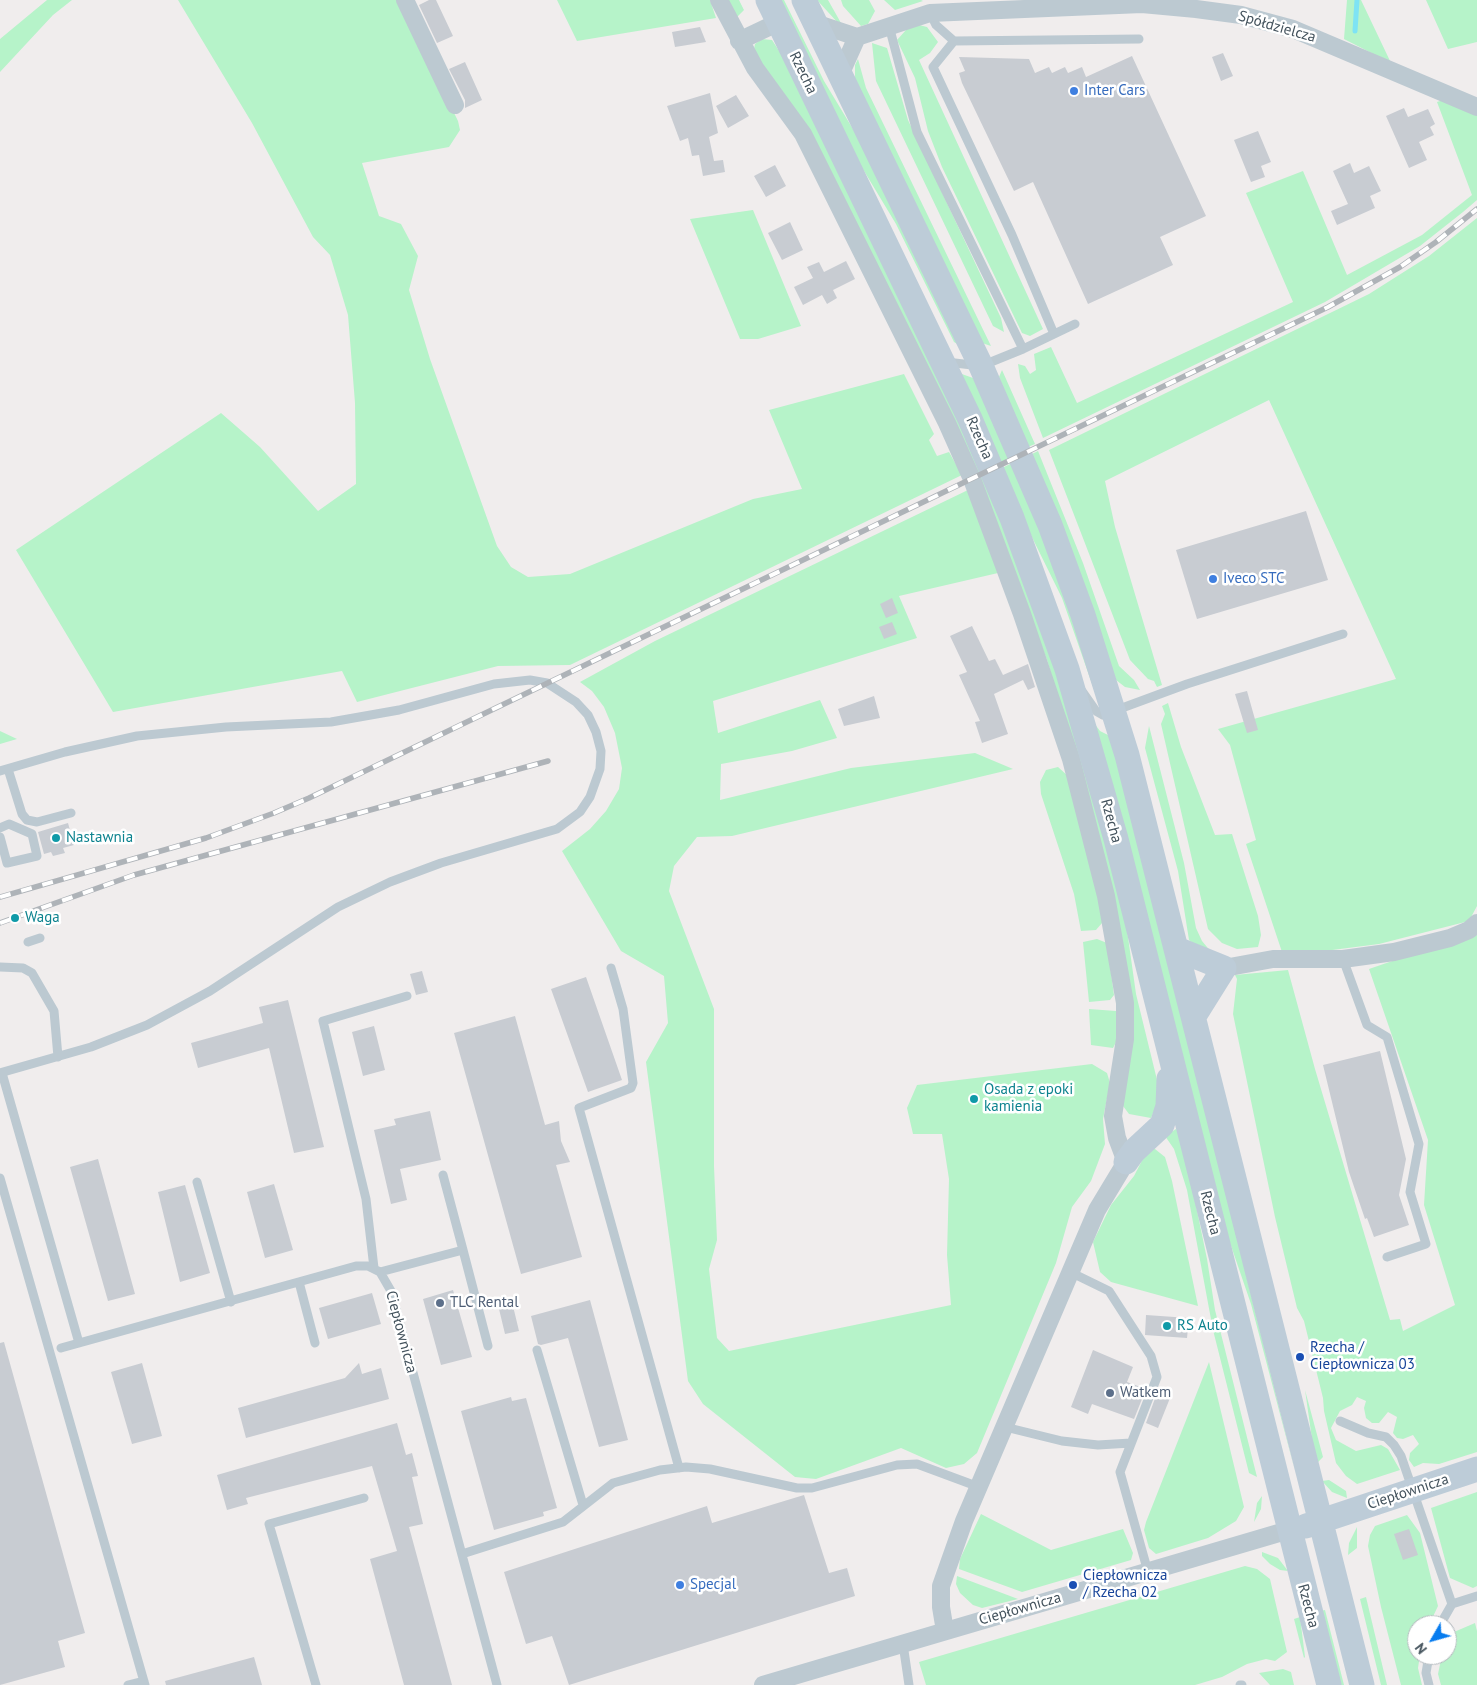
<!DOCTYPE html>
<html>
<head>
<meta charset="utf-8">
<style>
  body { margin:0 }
  #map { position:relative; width:1477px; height:1685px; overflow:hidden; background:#f0eded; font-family:"PT Sans",sans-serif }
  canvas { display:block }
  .north { position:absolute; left:1407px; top:1615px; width:50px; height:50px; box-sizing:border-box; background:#fff; border:1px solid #b4babe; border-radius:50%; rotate:232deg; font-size:14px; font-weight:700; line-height:20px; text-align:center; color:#43525c }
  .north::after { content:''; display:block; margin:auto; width:18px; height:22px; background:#077cef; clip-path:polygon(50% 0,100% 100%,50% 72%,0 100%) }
</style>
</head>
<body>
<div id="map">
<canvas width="1477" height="1685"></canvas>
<div class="north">N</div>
</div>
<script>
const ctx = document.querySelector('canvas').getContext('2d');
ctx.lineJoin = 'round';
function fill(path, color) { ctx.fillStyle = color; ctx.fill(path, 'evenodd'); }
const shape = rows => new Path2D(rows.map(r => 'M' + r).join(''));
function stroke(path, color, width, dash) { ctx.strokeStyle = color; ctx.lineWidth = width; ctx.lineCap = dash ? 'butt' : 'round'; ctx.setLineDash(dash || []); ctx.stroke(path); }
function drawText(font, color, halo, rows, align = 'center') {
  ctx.font = font + ' "PT Sans",sans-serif'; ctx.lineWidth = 5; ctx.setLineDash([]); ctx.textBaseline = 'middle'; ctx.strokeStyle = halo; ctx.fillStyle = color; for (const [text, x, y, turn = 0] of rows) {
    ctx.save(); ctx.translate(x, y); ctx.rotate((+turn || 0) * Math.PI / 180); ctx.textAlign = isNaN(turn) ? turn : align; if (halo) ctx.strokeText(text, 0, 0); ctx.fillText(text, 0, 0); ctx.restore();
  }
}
const green = shape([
  [47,0,72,0,53,15,0,72,0,39],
  [178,0,399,0,458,121,460,130,449,147,362,163,379,216,401,224,418,256,409,290,430,359,497,546,511,567,528,577,570,574,753,499,802,489,769,410,904,374,934,434,929,440,937,456,949,452,962,475,570,665,498,666,357,702,342,671,113,712,16,550,221,413,260,447,318,511,356,484,355,403,348,315,330,255,313,237,252,123],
  [557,0,710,0,716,18,577,41],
  [726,0,739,0,744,10,737,17],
  [778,0,784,0,824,81,874,164,959,345,954,342,896,224,852,151],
  [817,0,828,0,841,23,838,23],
  [841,0,869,0,875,11,868,24,861,26,843,6],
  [884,0,921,0,923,1,895,10],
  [1347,0,1361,0,1391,63,1344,39],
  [1426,0,1477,0,1477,42,1448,49],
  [915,24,927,27,938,42,930,53,919,60,1043,329,1030,336,1022,333,942,167,928,131,915,78,897,40,906,30],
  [762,39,772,40,791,69,983,471,975,474,763,67,754,49,755,44],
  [872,43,887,48,908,120,1001,318,1004,332,993,326,876,81],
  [858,59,866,88,991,346,982,343,855,79,855,65],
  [1443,100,1477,114,1477,200,1463,212,1420,246,1325,302,1043,438,1020,378,1018,364,1025,366,1030,374,1036,370,1034,354,1051,347,1077,403,1293,302,1246,193,1303,171,1347,275,1422,235,1472,195,1437,102],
  [753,210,801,326,758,339,740,339,690,219],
  [1477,218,1477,906,1469,921,1379,944,1309,953,1282,952,1246,844,1256,840,1230,745,1218,729,1396,679,1269,400,1105,481,1115,527,1162,685,1157,687,1154,681,1148,679,1130,660,1049,450,1369,294,1429,256],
  [1002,370,1035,444,1028,447,999,377],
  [959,373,973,378,1012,457,999,463],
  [1038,451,1083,563,1119,666,1134,680,1140,690,1125,687,1116,680,1032,454],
  [1014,462,1065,592,1098,701,1062,598,1020,513,1002,468],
  [985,475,1060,675,1095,799,1127,930,1136,994,1159,1088,1158,1102,1151,1118,1129,1114,1123,1106,1132,1019,1076,756,1047,660,978,479],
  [968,490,998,573,899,596,917,638,713,701,718,733,820,700,837,738,792,751,721,764,720,800,851,768,975,753,1013,769,732,836,697,837,674,866,669,891,714,1009,714,1166,717,1240,709,1269,717,1338,729,1351,951,1305,947,1255,949,1179,942,1134,913,1134,907,1108,917,1085,1092,1064,1107,1073,1110,1083,1103,1119,1105,1144,1091,1181,1072,1207,1056,1263,977,1453,964,1464,946,1468,901,1448,816,1479,795,1477,703,1404,688,1381,646,1062,668,1023,664,976,621,951,562,851,590,829,606,811,619,789,622,768,615,733,604,707,592,691,580,682,655,641],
  [1168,703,1181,747,1215,835,1232,834,1258,916,1261,935,1258,947,1237,949,1222,943,1208,929,1161,724,1165,714,1162,706],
  [1094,723,1100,731,1112,737,1295,1471,1251,1304,1218,1208],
  [1149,726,1184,863,1196,928,1202,941,1212,953,1196,946,1189,940,1178,871,1145,748],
  [0,731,17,739,0,744],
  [1058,767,1068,776,1102,908,1102,923,1096,930,1081,931,1074,894,1041,794,1040,782,1046,770],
  [1477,932,1477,1452,1439,1464,1423,1463,1414,1467,1409,1460,1410,1453,1419,1444,1413,1435,1403,1439,1397,1438,1393,1433,1397,1417,1388,1412,1379,1423,1372,1423,1366,1418,1364,1408,1366,1401,1357,1397,1352,1405,1340,1411,1331,1428,1336,1440,1356,1451,1381,1445,1388,1449,1400,1470,1357,1484,1346,1476,1336,1463,1324,1411,1323,1398,1304,1321,1297,1308,1275,1217,1233,1014,1237,979,1235,975,1288,970,1315,1069,1390,1320,1400,1319,1403,1331,1455,1305,1424,1205,1428,1140,1369,969],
  [1097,939,1107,943,1114,995,1110,1000,1089,1002,1083,942],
  [1089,1009,1116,1011,1118,1038,1113,1048,1091,1045],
  [1176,1129,1181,1133,1207,1259,1215,1310,1257,1477,1249,1473,1213,1330,1187,1190,1174,1149,1165,1136],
  [1150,1145,1165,1157,1172,1181,1198,1306,1111,1282,1100,1272,1093,1242,1111,1205,1134,1176],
  [1209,1362,1244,1507,1236,1521,1208,1538,1156,1554,1149,1548,1144,1530,1146,1522],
  [1305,1390,1323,1457,1317,1463,1314,1453],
  [1329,1480,1346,1491,1347,1498,1332,1492,1322,1481],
  [1477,1492,1477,1586,1473,1588,1450,1578,1431,1508],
  [1262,1496,1261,1509,1254,1522,1257,1503],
  [981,1514,1051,1550,1123,1529,1133,1553,1131,1560,1022,1592,959,1569,960,1559],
  [1407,1515,1420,1533,1438,1606,1429,1625,1417,1625,1417,1655,1420,1655,1418,1668,1422,1685,1401,1685,1381,1607,1368,1546,1370,1535,1375,1526],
  [1357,1527,1357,1548,1348,1555,1349,1543],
  [1262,1552,1278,1558,1288,1571,1280,1570,1270,1564,1262,1556],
  [1245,1566,1257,1569,1270,1579,1287,1652,1275,1661,1266,1659,1247,1664,1222,1677,1195,1685,926,1685,919,1662],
  [957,1576,1018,1599,982,1608,973,1605,960,1593,956,1584],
  [1366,1597,1376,1639,1387,1685,1381,1685,1360,1599],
  [1325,1610,1344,1685,1338,1685,1320,1611],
  [1300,1617,1305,1657,1304,1658,1294,1619],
  [1475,1623,1477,1631,1477,1685,1441,1685,1438,1674,1442,1655,1447,1655,1447,1635],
  [1283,1669,1291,1672,1294,1685,1270,1685,1259,1673]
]);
const stream = shape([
  [1355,31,1357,0]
]);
const building = shape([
  [429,0,436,0,453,36,437,43,419,5],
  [700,27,706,42,675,47,672,32],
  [1223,53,1233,76,1221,81,1212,57],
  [1132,56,1206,216,1160,237,1173,265,1088,304,1033,182,1014,191,962,83,959,73,965,71,959,57,1029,59,1035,73,1049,67,1052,73,1065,67,1068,73,1082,67,1086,77],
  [465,62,482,100,465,108,465,100,449,69],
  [710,93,718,133,709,137,714,161,723,160,725,172,703,176,699,155,692,156,688,138,680,141,667,106],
  [736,95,749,116,728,128,716,106],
  [1404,108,1408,117,1428,109,1435,124,1430,127,1434,135,1419,142,1427,160,1409,168,1386,116],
  [1258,131,1271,162,1261,166,1265,177,1251,182,1234,140],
  [1350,163,1354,173,1369,166,1381,191,1370,196,1375,208,1337,225,1331,211,1348,204,1333,171],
  [775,165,786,186,766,197,754,176],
  [790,222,803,250,782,260,768,233],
  [846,261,855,279,833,290,837,298,827,304,822,295,803,305,794,287,813,278,807,267,819,262,824,272],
  [1306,511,1328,580,1197,619,1176,550],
  [892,598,898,613,886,618,880,604],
  [892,622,897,634,884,639,879,627],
  [972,626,989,661,995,659,1003,675,1028,664,1035,687,1028,690,1023,680,994,694,1008,734,982,743,975,722,980,721,959,675,967,672,950,636],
  [1247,691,1258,730,1247,733,1235,694],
  [874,696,880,718,844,726,838,709],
  [68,823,74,845,63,848,65,853,53,856,51,852,44,854,38,832],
  [422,971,428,992,416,995,410,974],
  [586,977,622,1080,588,1092,551,989],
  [288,1000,324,1147,294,1153,269,1048,198,1068,191,1043,263,1023,259,1007],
  [515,1016,545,1125,559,1121,561,1141,570,1162,556,1165,582,1257,521,1274,454,1033],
  [374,1026,385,1070,363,1076,352,1032],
  [1380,1051,1406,1159,1399,1195,1409,1225,1374,1237,1367,1218,1365,1219,1349,1172,1323,1065],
  [430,1111,441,1160,400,1169,407,1200,391,1204,374,1130,396,1125,394,1119],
  [98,1159,135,1294,108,1301,70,1167],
  [274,1184,293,1250,265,1258,247,1192],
  [185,1185,210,1273,180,1282,158,1192],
  [453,1290,472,1357,441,1365,423,1299],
  [372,1293,381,1324,328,1339,319,1308],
  [590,1300,628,1440,599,1447,568,1338,541,1345,538,1344,531,1316],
  [513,1306,519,1331,505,1334,499,1309],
  [1146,1315,1189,1318,1187,1338,1145,1335],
  [4,1342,85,1633,58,1641,65,1667,0,1685,0,1343],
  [1093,1350,1133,1367,1127,1382,1146,1389,1134,1419,1092,1404,1088,1414,1071,1407],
  [142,1363,162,1436,132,1444,111,1372],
  [359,1363,362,1374,381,1368,389,1399,246,1438,238,1408,345,1378],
  [1157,1393,1170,1398,1158,1428,1146,1423],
  [511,1397,512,1401,526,1398,557,1508,543,1512,544,1516,494,1530,461,1411],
  [397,1423,406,1455,412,1453,418,1476,412,1477,423,1524,409,1527,452,1685,404,1685,370,1559,397,1551,372,1466,246,1498,248,1504,227,1510,217,1475],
  [804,1495,829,1573,847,1568,855,1596,569,1685,552,1636,526,1644,504,1572,707,1506,712,1523],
  [1409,1529,1418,1555,1403,1560,1394,1534],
  [254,1657,262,1685,166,1685,165,1681]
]);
const lane = shape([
  [930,13,936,25,954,41,933,67,1012,235,1054,334],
  [889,26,917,132,1023,349,981,366,946,362],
  [954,41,1139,39],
  [1023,349,1075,324],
  [1082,691,1096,711,1103,715,1187,684,1343,634],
  [8,769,22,814,27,820,37,822,71,813],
  [0,771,65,752,137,736,226,727,331,722,399,710,494,684,530,680,547,683,576,702,588,715,596,732,601,751,600,769,590,797,580,812,557,829,441,863,390,882,338,907,210,991,147,1025,91,1047,0,1073],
  [0,828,9,824,32,834,37,856,7,863,0,837],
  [28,942,40,938],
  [1343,959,1367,1025,1387,1037,1419,1144,1410,1192,1426,1244,1387,1257],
  [0,967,23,968,32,973,54,1011,58,1057],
  [611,968,623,1009,633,1083,631,1088,579,1108,679,1468],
  [2,1073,79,1343],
  [0,1178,145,1685],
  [197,1182,231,1302],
  [463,1250,488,1346],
  [374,1268,366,1199,323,1021,407,996],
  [380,1272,463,1250,443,1175],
  [1070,1272,1109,1291,1151,1356,1157,1377,1120,1472,1148,1572],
  [299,1282,315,1343],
  [61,1348,356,1266,368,1266,380,1272,391,1291,497,1685],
  [537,1350,583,1505],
  [1340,1421,1368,1433,1386,1437,1394,1445,1401,1456,1452,1604],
  [1005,1427,1062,1441,1098,1445,1131,1443],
  [462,1554,563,1522,613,1483,660,1470,686,1467,710,1469,797,1488,812,1488,897,1465,917,1464,979,1487],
  [1440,1625,1452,1604,1477,1596],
  [903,1644,909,1685],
  [128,1685,144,1681],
  [316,1685,269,1524,364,1498],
  [1240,1685,1242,1685],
  [1429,1685,1426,1673,1429,1655]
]);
const street = shape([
  [405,0,455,105],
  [719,0,755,68,803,134,817,162,947,423,972,479,1022,614,1071,759,1106,896,1125,1003,1125,1039,1113,1116,1117,1138,1126,1162,1097,1210,964,1521,941,1586,941,1607,945,1631],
  [815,23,857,37,930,13,1142,4,1196,9,1241,15,1293,29,1477,107],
  [739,41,779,22],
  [840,75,857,37],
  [1224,968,1273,959,1343,959,1394,952,1450,938,1469,930,1477,923],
  [763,1685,1289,1530]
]);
const secondary = shape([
  [768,0,970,419,1012,518,1067,669,1116,839,1329,1685],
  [804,0,981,366,1050,525,1083,615,1127,755,1362,1685],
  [1177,949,1224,968,1194,1016],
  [1126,1162,1134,1151,1162,1125,1168,1106,1169,1079],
  [1306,1526,1477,1469]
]);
const rail = shape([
  [0,897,206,838,274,813,309,798,1328,307,1400,267,1436,242,1477,209],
  [0,923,134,875,548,761]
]);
const markers = [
  [1074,91,5,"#3f7fe0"],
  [1213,579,5,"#3f7fe0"],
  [56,838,5,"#0f9aa8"],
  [15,918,5,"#0f9aa8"],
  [974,1099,5,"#0f9aa8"],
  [440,1303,5,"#5c6f8a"],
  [1167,1326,5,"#0f9aa8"],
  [1300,1357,5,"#1a4fb4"],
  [1110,1393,5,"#5c6f8a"],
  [680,1585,5,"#3f7fe0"],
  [1073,1585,5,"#1a4fb4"]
];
const streetNames = [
  ["Spółdzielcza",1277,27,16],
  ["Rzecha",803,73,64],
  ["Rzecha",979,438,66],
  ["Rzecha",1111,821,75],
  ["Rzecha",1210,1213,76],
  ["Ciepłownicza",401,1332,75],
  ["Ciepłownicza",1408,1492,-18],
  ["Rzecha",1308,1606,75],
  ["Ciepłownicza",1020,1609,-16]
];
const shopNames = [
  ["Inter Cars",1084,91],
  ["Iveco STC",1223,579],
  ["Specjal",690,1585]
];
const cultureNames = [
  ["Nastawnia",66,838],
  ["Waga",25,918],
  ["Osada z epoki",984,1090],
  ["kamienia",984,1107],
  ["RS Auto",1177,1326]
];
const serviceNames = [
  ["TLC Rental",450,1303],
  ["Watkem",1120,1393]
];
const transitNames = [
  ["Rzecha /",1310,1348],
  ["Ciepłownicza 03",1310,1365],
  ["Ciepłownicza",1083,1576],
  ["/ Rzecha 02",1083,1593]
];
fill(green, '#b6f3c9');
stroke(stream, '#7ee3f4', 5);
fill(building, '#c8ccd2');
stroke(lane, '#bcc9d1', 9);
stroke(street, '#bcc9d1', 18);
stroke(secondary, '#bdccd8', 25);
stroke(rail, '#aeb3b8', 5.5);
stroke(rail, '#fff', 4, [11]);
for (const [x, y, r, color] of markers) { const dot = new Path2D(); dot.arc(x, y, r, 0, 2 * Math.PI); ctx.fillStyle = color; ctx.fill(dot); stroke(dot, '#fff', 2); }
drawText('15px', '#43525c', '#fff', streetNames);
drawText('15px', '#366cbe', '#fff', shopNames, 'left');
drawText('15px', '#0d838f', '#fff', cultureNames, 'left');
drawText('15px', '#4e5e75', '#fff', serviceNames, 'left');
drawText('15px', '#164399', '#fff', transitNames, 'left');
</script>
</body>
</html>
